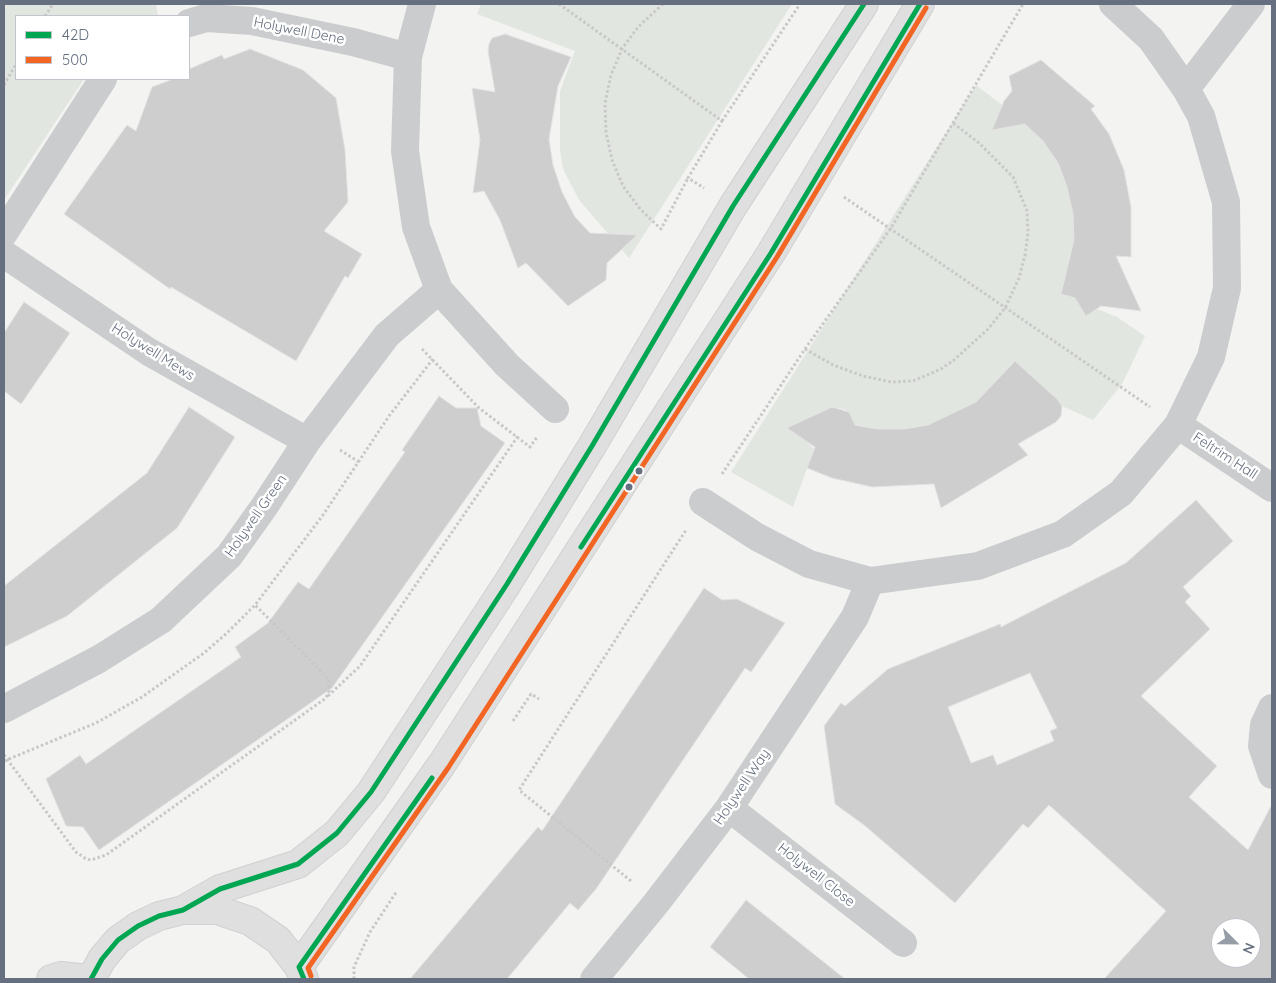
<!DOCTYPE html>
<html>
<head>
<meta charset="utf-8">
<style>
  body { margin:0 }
  #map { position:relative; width:1276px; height:983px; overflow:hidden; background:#f3f3f2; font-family:Quicksand,sans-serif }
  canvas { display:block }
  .frame { position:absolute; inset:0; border:5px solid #666f7f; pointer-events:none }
  .legend { position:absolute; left:15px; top:15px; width:175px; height:65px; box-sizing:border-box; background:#fff; border:1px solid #c2c5cc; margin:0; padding:6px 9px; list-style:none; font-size:15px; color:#666f7f }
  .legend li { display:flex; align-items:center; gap:10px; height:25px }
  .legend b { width:25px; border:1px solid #c2c5cc }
  .north { position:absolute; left:1211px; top:918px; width:50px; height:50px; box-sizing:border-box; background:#fff; border:1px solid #c2c5cc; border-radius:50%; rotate:113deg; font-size:14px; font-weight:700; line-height:20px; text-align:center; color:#666f7f }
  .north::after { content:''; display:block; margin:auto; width:18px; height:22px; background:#979da7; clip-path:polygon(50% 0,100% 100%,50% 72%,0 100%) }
</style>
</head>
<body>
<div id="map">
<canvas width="1276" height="983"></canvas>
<div class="frame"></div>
<ul class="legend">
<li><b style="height:6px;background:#00a651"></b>42D</li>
<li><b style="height:6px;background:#f26522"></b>500</li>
</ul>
<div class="north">N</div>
</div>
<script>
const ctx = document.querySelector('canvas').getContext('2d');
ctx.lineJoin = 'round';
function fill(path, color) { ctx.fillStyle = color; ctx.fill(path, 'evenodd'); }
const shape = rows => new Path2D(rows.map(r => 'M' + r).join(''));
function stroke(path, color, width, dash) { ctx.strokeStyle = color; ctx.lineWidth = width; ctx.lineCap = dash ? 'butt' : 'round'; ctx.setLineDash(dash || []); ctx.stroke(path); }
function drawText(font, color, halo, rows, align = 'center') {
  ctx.font = font + ' Quicksand,sans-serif'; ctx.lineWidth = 5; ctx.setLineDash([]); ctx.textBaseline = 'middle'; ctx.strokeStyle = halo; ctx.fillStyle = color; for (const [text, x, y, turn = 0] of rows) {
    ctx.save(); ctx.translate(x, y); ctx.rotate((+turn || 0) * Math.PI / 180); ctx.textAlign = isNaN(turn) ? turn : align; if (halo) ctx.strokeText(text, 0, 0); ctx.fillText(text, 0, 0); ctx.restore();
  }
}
const green = shape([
  [4,4,156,4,158,16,16,16,16,79,84,79,4,200],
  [481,4,792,4,629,258,579,200,563,169,560,150,560,91,575,51,477,14],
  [976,85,1002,105,1001,116,1024,122,1043,141,1058,163,1067,187,1073,214,1074,240,1061,294,1079,299,1082,310,1087,312,1097,309,1117,317,1145,336,1122,384,1093,420,1062,406,1057,399,1015,361,976,402,928,425,904,429,877,429,852,424,849,412,844,409,832,407,826,410,807,441,814,449,793,507,731,472]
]);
const building = shape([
  [505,34,571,57,558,86,549,139,553,165,562,192,575,217,590,233,637,235,607,263,606,280,568,306,526,263,518,268,500,220,484,191,473,193,480,140,472,88,495,92,488,51,489,44,492,38,505,34],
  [250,49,303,70,336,98,345,150,348,202,324,231,362,254,348,278,345,276,296,361,171,287,170,289,64,214,127,125,136,131,152,87,173,79,189,79,189,69,222,55,224,59,250,49],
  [1041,60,1095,106,1091,109,1109,134,1124,170,1131,207,1131,257,1116,256,1141,311,1101,306,1086,316,1075,298,1061,294,1074,240,1073,214,1067,187,1058,163,1043,141,1025,124,992,130,1004,101,1012,91,1009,76,1041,60],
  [24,302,70,333,21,404,4,391,4,333,24,302],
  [1015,361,1057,399,1062,406,1061,416,1056,422,1018,444,1028,455,941,508,934,484,872,487,832,478,807,468,815,447,787,428,832,407,849,412,855,425,877,429,904,429,928,425,976,402,1015,361],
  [439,396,456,408,477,408,481,426,505,443,332,688,99,850,83,827,66,826,46,779,80,755,86,764,241,657,235,647,268,623,298,582,309,589,405,452,402,450,439,396],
  [189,407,235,437,177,528,67,616,4,647,4,586,147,473,189,407],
  [1196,500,1233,541,1183,587,1191,596,1185,602,1210,629,1141,696,1217,766,1189,797,1248,850,1272,804,1272,979,1104,979,1166,911,1049,805,1028,828,1023,824,955,903,864,825,835,804,824,726,841,703,845,706,888,669,1000,624,1001,627,1126,563,1196,500],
  [1030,673,1057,728,1050,731,1054,741,997,765,993,755,971,763,948,707,1030,673],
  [1221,928,1251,928,1251,958,1221,958,1221,928],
  [704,588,722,600,737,599,785,623,751,672,745,668,596,889,578,910,570,903,507,979,410,979,538,827,542,831,704,588],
  [746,900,766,916,845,979,749,979,710,947,746,900]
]);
const path = shape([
  [559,4,722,121,688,178,704,188],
  [663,4,638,27,622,49,611,75,605,103,606,132,612,160,623,186,640,209,661,229,688,178],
  [45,16,53,4],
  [4,85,16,64],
  [722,121,800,4],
  [844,197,1150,407],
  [422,349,479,408,530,447,537,437],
  [805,349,833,365,863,376,891,382,913,381,941,369,954,360,988,329,1005,308,1019,278,1025,255,1028,233,1027,211,1013,177,979,143,953,123],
  [340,450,359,462],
  [722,474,805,349,891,228,1023,4],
  [328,696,360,666,518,436],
  [513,721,531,694,539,699],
  [4,755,76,852,86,859,91,860,106,855,326,698,329,691,329,679,255,605],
  [4,761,96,723,142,697,204,653,227,633,255,605,323,515,389,416,433,359],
  [631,881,519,790,686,530],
  [354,979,354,967,370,932,397,891]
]);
const minor = shape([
  [422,4,408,57,405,151,416,227,439,290,507,365,555,409],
  [189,23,206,18,252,21,353,42,408,57],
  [1186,89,1251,4],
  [4,233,103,79],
  [4,254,149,352,307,441],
  [1178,425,1272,488],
  [703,502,757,537,809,564,870,581,978,566,1063,534,1121,493,1178,425,1211,357,1227,288,1226,202,1201,116,1186,89,1151,39,1113,4],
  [1272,708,1264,725,1262,746,1272,775],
  [4,709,99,659,161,620,229,556,264,507,307,441,387,335,439,290],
  [729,808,903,943],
  [594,979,657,902,729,808,855,617,870,581]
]);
const major = shape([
  [183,910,220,889,298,864,337,833,371,792,507,584,592,446,733,206,864,4],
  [299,967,442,764,771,253,920,4],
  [91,979,102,959,118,940,138,926,159,916,183,910,217,910,250,921,278,940,299,967,304,979]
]);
const highway = shape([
  [51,979,61,976,88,979]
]);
const bus1 = shape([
  [581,547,771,253,920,4],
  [91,979,102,959,118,940,138,926,159,916,183,910,220,889,298,864,337,833,371,792,507,584,592,446,733,206,864,4],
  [304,979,299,967,432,778]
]);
const bus2 = shape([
  [311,976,308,968,448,768,777,257,926,8]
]);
const markers = [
  [639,471,4.5,"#666f7f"],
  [629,487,4.5,"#666f7f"]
];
const streetNames = [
  ["Holywell Dene",299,31,11],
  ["Holywell Mews",153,352,32],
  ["Feltrim Hall",1225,456,33],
  ["Holywell Green",256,516,-55],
  ["Holywell Way",742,787,-56],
  ["Holywell Close",816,875,38]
];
fill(green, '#e2e6e0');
fill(building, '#cececf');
stroke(building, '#e2e2e2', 1);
stroke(major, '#d0d1d1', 30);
stroke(highway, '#cfcfd0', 30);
stroke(path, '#c8c8c9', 3, [2.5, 2.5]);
stroke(minor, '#cbcccd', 28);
stroke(major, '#dfdfe0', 28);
stroke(highway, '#dfdfe0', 28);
stroke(bus1, '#00a651', 5);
stroke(bus2, '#f26522', 5);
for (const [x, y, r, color] of markers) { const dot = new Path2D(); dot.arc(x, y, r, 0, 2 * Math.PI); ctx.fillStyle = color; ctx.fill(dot); stroke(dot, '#fff', 2); }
drawText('14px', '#666f7f', '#fff', streetNames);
</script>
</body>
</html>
